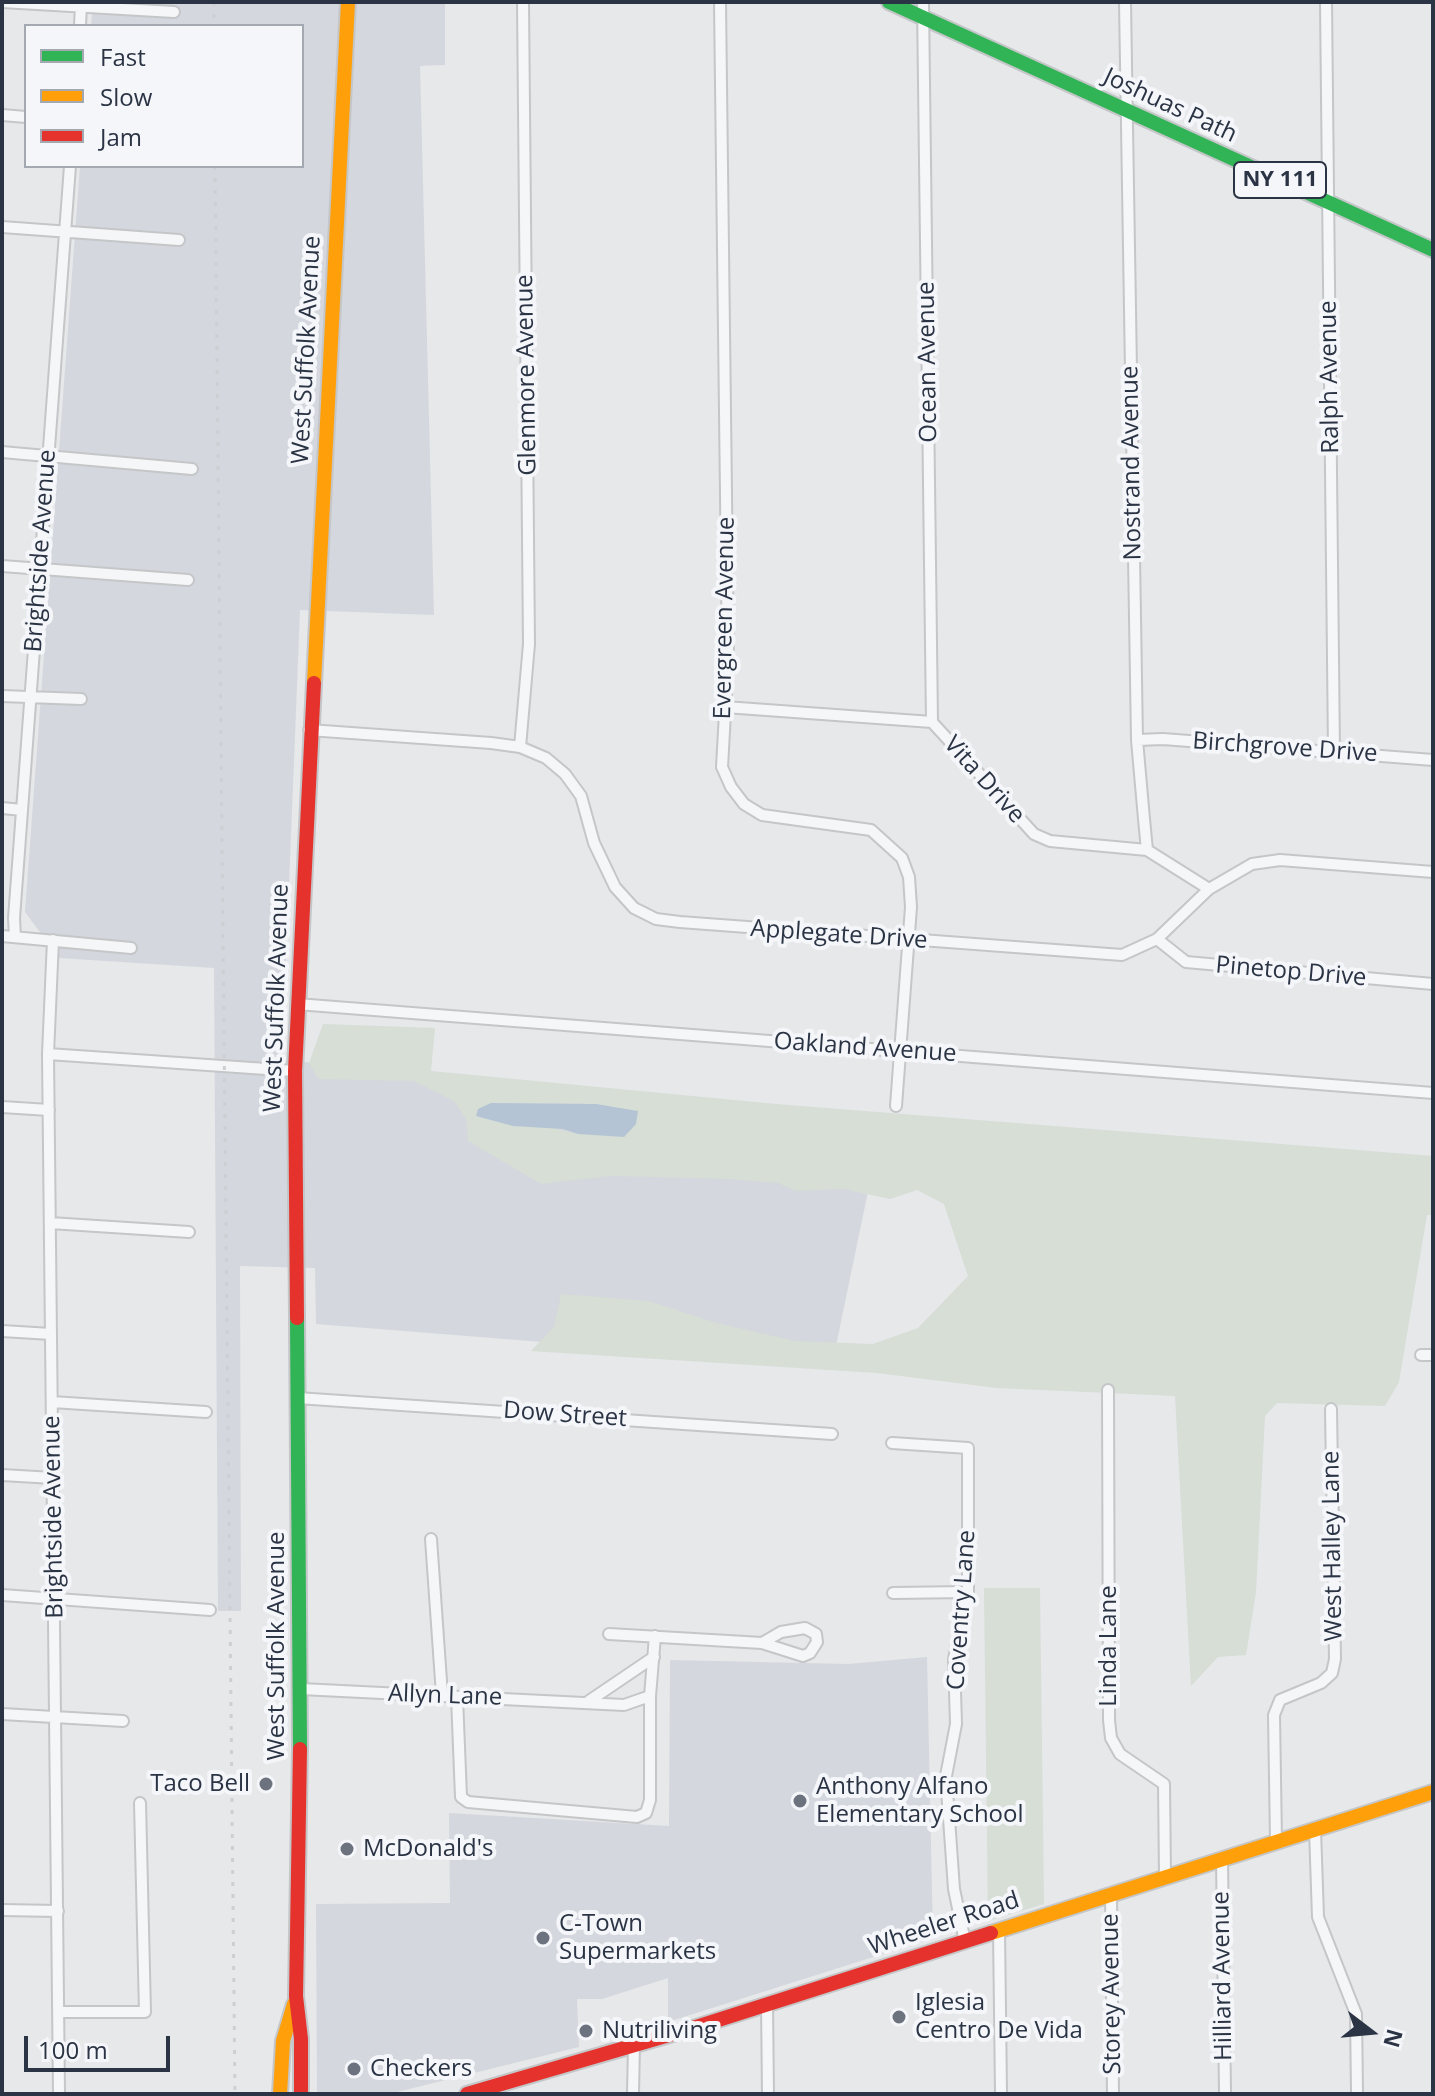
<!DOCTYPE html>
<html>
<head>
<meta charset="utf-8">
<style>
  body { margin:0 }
  #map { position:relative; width:1435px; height:2096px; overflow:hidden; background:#e6e8ea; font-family:"Open Sans",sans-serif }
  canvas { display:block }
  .frame { position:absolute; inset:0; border:4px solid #2b3445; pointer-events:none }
  .legend { position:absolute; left:24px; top:24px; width:280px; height:144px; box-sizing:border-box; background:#f4f6f9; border:2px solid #a4a8b1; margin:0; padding:10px 14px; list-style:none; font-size:24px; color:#2b3445 }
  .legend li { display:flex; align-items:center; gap:16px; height:40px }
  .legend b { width:40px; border:2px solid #a4a8b1 }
  .north { position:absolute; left:1331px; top:1992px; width:80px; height:80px; -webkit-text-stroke:6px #f4f6f9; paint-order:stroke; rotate:106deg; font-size:22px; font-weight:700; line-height:32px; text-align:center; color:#2b3445 }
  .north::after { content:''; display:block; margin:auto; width:28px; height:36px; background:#2b3445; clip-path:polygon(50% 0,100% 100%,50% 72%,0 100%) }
  .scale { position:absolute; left:24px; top:2036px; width:146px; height:36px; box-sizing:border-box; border:4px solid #2b3445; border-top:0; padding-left:10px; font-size:24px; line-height:28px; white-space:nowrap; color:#2b3445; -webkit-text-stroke:6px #f4f6f9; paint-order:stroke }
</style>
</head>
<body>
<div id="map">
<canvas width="1435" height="2096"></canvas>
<div class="frame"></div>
<ul class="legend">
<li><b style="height:10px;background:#30b455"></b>Fast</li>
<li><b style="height:10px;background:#ff9f0a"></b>Slow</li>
<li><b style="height:10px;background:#e5322d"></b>Jam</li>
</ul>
<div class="north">N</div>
<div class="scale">100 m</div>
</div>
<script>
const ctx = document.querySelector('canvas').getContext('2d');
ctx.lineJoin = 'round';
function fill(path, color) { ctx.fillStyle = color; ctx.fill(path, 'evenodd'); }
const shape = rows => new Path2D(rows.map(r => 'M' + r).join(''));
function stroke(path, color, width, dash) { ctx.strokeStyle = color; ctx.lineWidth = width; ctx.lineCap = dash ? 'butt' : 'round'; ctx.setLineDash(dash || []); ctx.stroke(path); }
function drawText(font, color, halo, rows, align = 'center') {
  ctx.font = font + ' "Open Sans",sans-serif'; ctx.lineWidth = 8; ctx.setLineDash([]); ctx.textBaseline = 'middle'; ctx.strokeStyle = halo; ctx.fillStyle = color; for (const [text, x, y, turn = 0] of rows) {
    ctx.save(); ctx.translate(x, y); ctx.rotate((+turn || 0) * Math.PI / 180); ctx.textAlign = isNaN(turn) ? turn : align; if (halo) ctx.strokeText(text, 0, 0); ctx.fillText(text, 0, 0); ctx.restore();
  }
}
const built = shape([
  [93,2,445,2,445,65,420,66,434,615,300,610,282,1060,485,1078,871,1177,832,1365,316,1324,315,1268,240,1266,241,1611,218,1611,214,968,59,958,25,912,80,166,302,166,302,26,91,26],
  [927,1657,933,1938,668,2022,668,1978,602,1999,577,1999,579,2047,389,2094,317,2094,316,1904,450,1903,449,1813,669,1826,670,1660,848,1664]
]);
const green = shape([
  [323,1024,435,1028,431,1071,776,1104,1433,1156,1433,1215,1427,1215,1399,1382,1385,1406,1277,1403,1265,1416,1256,1592,1246,1655,1218,1657,1191,1686,1175,1396,997,1388,877,1373,531,1351,554,1327,561,1294,649,1301,717,1323,795,1341,873,1344,918,1328,968,1276,944,1204,917,1190,890,1199,843,1189,796,1191,778,1183,730,1179,611,1176,541,1184,468,1141,466,1119,454,1101,413,1081,318,1079,309,1063],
  [491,1103,596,1104,578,1134,478,1110],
  [984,1588,1040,1588,1044,1904,988,1921]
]);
const water = shape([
  [491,1103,596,1104,638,1111,636,1124,624,1137,578,1134,563,1129,513,1126,476,1116,478,1109]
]);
const street = shape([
  [2,2,174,12],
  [720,2,728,659,722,767,731,787,744,804,762,815,871,830,902,858,909,877,911,907,896,1106],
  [923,2,932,722],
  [1125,2,1137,740,1144,819,1147,850,1209,889],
  [1326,2,1334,752],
  [80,26,81,4],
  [2,115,26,117],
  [2,227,179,240],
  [2,452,192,469],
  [2,566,188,580],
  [2,696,81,699],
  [725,707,932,722,1034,834,1050,841,1147,850],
  [309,730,491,743,520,747,546,758,565,774,581,796,594,843,615,887,634,908,656,919,680,922,1122,955,1157,939,1209,889,1252,864,1280,860,1433,872],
  [1137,740,1163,739,1433,760],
  [520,747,529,644,523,2],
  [2,808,22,810],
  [2,936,131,948],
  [15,937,14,918,70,166],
  [1157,939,1186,962,1433,984],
  [53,940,48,1054,59,2094],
  [297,1004,1433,1093],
  [48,1054,295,1071],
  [2,1107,49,1110],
  [50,1223,189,1232],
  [2,1331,51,1334],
  [1421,1355,1433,1355],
  [1108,1390,1109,1720,1111,1738,1120,1754,1164,1784,1165,1876],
  [297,1398,832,1434],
  [52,1402,206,1412],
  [892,1443,968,1448,968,1592,954,1659,956,1724,946,1776,954,1889,965,1942],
  [2,1475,53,1478],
  [431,1539,442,1695],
  [893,1593,968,1592],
  [2,1595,210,1610],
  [609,1634,762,1643,803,1656,810,1653,817,1642,816,1634,805,1628,781,1632,762,1643],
  [301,1689,624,1705,650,1696],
  [457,1697,461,1797,468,1802,637,1817,646,1813,650,1800,650,1696,655,1636],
  [589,1701,654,1657],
  [2,1714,123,1721],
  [1315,1830,1318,1917,1356,2014,1357,2094],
  [1276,1841,1274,1715,1280,1700,1321,1683,1332,1673,1335,1659,1331,1409],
  [1222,1858,1225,2094],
  [1111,1894,1113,2094],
  [2,1910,58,1911],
  [999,1929,1001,2094],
  [767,2004,768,2094],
  [59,2012,145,2012,140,1803],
  [633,2094,634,2045]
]);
const fast = shape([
  [889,2,1433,250],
  [297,1318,300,1749]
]);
const slow = shape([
  [314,683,348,2],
  [991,1933,1433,1792],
  [280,2094,283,2041,294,2004]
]);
const jam = shape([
  [297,1318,295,1071,314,683],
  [300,1749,296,1996,301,2039,301,2094],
  [467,2094,693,2028,991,1933]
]);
const rail = shape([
  [214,2,214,26],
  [215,166,235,2094]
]);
const markers = [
  [266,1784,8,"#6c737f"],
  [800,1801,8,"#6c737f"],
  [347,1849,8,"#6c737f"],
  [543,1938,8,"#6c737f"],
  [899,2017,8,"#6c737f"],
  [586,2031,8,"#6c737f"],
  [354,2069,8,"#6c737f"]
];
const shields = [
  [1280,180,92]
];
const shieldNames = [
  ["NY 111",1280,180]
];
const streetNames = [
  ["Joshuas Path",1170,106,25],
  ["West Suffolk Avenue",307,350,-87],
  ["Ocean Avenue",928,362,-91],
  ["Glenmore Avenue",527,375,-91],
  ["Ralph Avenue",1330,377,-91],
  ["Nostrand Avenue",1132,463,-91],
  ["Brightside Avenue",41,551,-86],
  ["Evergreen Avenue",725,618,-89],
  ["Birchgrove Drive",1285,748,4],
  ["Vita Drive",984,780,48],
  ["Applegate Drive",839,935,4],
  ["Pinetop Drive",1291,972,5],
  ["West Suffolk Avenue",277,998,-88],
  ["Oakland Avenue",865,1048,4],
  ["Dow Street",565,1415,4],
  ["Brightside Avenue",54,1517,-91],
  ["West Halley Lane",1333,1546,-91],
  ["Coventry Lane",962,1610,-86],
  ["West Suffolk Avenue",277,1646,-90],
  ["Linda Lane",1109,1646,-90],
  ["Allyn Lane",445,1696,2],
  ["Wheeler Road",944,1924,-18],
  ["Hilliard Avenue",1223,1976,-91],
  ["Storey Avenue",1112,1994,-91]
];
const poiNames = [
  ["Taco Bell",250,1784,"right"],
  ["Anthony Alfano",816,1787],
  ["Elementary School",816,1815],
  ["McDonald's",363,1849],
  ["C‑Town",559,1924],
  ["Supermarkets",559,1952],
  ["Iglesia",915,2003],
  ["Centro De Vida",915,2031],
  ["Nutriliving",602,2031],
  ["Checkers",370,2069]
];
fill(built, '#d4d7dd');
fill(green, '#d6ded6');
fill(water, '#b4c4d5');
stroke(street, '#c4c6c8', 14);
stroke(fast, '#c4c6c8', 18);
stroke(slow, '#c4c6c8', 18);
stroke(jam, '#c4c6c8', 18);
stroke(street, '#f5f6f7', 10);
stroke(fast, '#30b455', 14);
stroke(slow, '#ff9f0a', 14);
stroke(jam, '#e5322d', 14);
stroke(rail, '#cecfd2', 3, [4, 8]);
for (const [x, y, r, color] of markers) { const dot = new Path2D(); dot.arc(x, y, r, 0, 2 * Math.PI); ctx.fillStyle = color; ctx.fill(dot); stroke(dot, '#f4f6f9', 3); }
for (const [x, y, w] of shields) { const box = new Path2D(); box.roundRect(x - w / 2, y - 18, w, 36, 6); ctx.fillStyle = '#f4f6f9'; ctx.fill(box); stroke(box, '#2b3445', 2); }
drawText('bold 22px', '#2b3445', null, shieldNames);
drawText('24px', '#2b3445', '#f4f6f9', streetNames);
drawText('24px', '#2b3445', '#f4f6f9', poiNames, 'left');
</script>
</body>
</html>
